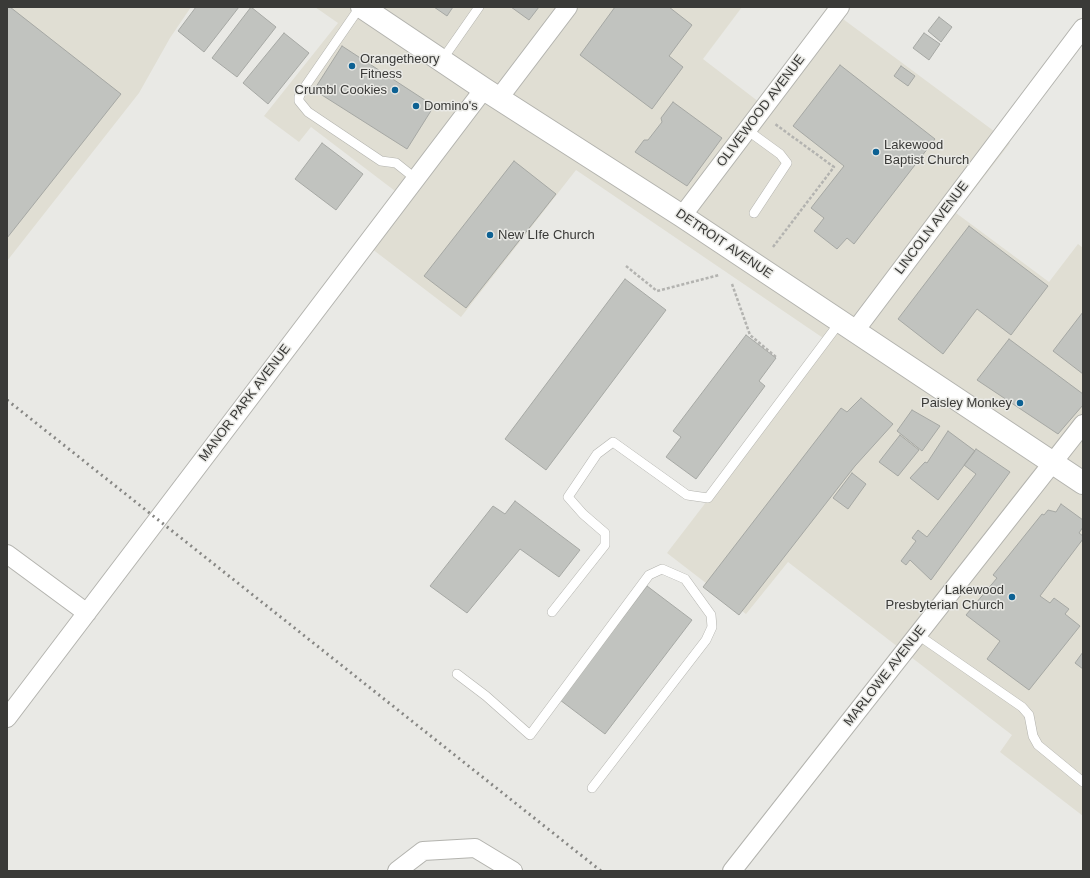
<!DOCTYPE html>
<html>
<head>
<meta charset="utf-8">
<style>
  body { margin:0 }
  #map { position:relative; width:1090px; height:878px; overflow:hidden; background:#e9e9e5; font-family:Helvetica,sans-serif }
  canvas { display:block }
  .frame { position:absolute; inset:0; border:8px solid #3a3a38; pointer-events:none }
</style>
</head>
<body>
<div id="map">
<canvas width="1090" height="878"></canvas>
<div class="frame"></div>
</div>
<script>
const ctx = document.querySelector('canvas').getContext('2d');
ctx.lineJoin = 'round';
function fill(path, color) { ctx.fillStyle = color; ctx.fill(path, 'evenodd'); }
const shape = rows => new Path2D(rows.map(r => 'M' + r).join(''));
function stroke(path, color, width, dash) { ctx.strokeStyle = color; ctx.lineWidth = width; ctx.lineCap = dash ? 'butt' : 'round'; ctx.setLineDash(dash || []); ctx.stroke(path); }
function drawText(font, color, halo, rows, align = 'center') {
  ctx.font = font + ' Helvetica,sans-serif'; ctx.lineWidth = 3; ctx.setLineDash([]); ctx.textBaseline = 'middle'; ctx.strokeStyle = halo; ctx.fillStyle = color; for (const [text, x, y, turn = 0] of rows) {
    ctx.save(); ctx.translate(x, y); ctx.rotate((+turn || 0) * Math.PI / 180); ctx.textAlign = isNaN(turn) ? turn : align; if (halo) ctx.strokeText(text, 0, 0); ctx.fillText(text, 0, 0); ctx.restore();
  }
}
const built = shape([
  [7,7,191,7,170,38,139,93,7,261],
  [315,7,742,7,703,59,772,112,843,19,1010,143,956,213,1049,282,1078,244,1083,248,1083,816,1000,752,1012,735,788,562,746,614,667,553,829,342,576,170,461,317,363,242,399,194,311,127,299,142,264,116,338,23]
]);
const building = shape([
  [7,7,10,7,121,94,7,238,7,7],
  [196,7,239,7,204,52,178,31,196,7],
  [251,7,276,27,237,77,212,58,251,7],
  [434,7,453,7,447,16,434,7],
  [511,7,539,7,529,20,511,7],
  [615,7,669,7,692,25,669,56,683,67,652,109,580,55,615,7],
  [939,17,952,27,941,42,928,31,939,17],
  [284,33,309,53,268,104,243,83,284,33],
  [924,33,940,44,929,60,913,48,924,33],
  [342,46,434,106,407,149,314,90,342,46],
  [840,65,935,139,854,244,847,238,837,249,814,231,824,218,811,208,844,166,793,126,840,65],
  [901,66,915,76,908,86,894,76,901,66],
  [673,102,722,138,687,186,635,152,644,140,648,140,662,122,661,118,673,102],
  [322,143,363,174,336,210,295,179,322,143],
  [514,161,556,194,466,308,424,276,514,161],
  [969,226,1048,286,1011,335,977,309,943,354,898,319,969,226],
  [625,279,666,310,546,470,505,439,625,279],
  [1083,312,1083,374,1053,351,1083,312],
  [746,335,776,358,759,381,765,386,696,479,666,457,681,437,673,431,746,335],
  [1009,339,1083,394,1083,405,1058,434,977,380,1009,339],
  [861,398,893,424,855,466,739,615,703,587,841,408,847,412,861,398],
  [912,410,940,426,922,451,897,431,912,410],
  [948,431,975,451,938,500,910,478,925,462,927,463,948,431],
  [900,435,919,450,898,476,879,462,900,435],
  [976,449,1010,472,931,580,910,560,906,565,901,561,916,541,912,538,918,530,927,537,976,474,964,465,976,449],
  [852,473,866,484,848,509,833,498,852,473],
  [515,501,580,550,559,577,520,549,467,613,430,586,493,506,505,514,515,501],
  [1061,504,1083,520,1083,527,1079,533,1083,536,1083,539,1040,596,1050,603,1054,598,1069,609,1065,614,1080,626,1029,690,987,659,1000,641,966,615,997,578,993,575,1042,514,1044,515,1048,510,1056,512,1061,504],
  [647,586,692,620,605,734,560,700,647,586],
  [1083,652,1083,669,1075,663,1083,652]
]);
const path = shape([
  [773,247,834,167,775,124],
  [626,266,657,291,719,275],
  [732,284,750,335,776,357]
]);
const service = shape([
  [360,7,302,91,299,97,299,101,308,112,381,161,396,163,416,179],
  [442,60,479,7],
  [747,130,780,154,787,163,754,213],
  [552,612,605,545,605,533,583,514,568,497,597,454,613,442,687,495,708,498,840,322],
  [918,635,1022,707,1029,715,1033,736,1038,745,1083,782],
  [457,674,486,696,530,735,649,575,662,569,685,579,711,615,712,627,706,640,592,788]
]);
const minor = shape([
  [499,98,568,7],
  [682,216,840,7],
  [854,332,1083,28],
  [7,554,87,613],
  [7,718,484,89],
  [397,871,423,851,475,848,513,871],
  [732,871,1083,424]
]);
const primary = shape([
  [362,7,484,89,682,216,1083,483]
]);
const rail = shape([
  [7,400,601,871]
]);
const markers = [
  [352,66,4,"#0d6193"],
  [395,90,4,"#0d6193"],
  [416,106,4,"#0d6193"],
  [876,152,4,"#0d6193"],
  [490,235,4,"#0d6193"],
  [1020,403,4,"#0d6193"],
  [1012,597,4,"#0d6193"]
];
const poiNames = [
  ["Orangetheory",360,59],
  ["Fitness",360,74],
  ["Crumbl Cookies",387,90,"right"],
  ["Domino's",424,106],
  ["Lakewood",884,145],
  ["Baptist Church",884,160],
  ["New LIfe Church",498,235],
  ["Paisley Monkey",1012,403,"right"],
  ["Lakewood",1004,590,"right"],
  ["Presbyterian Church",1004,605,"right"]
];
const streetNames = [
  ["OLIVEWOOD AVENUE",761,111,-53],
  ["LINCOLN AVENUE",932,228,-53],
  ["DETROIT AVENUE",724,244,34],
  ["MANOR PARK AVENUE",245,403,-53],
  ["MARLOWE AVENUE",885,676,-52]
];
fill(built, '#e0ded3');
fill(building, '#c1c3bf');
stroke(building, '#a6a8a4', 1);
stroke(service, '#b3b3ae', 10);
stroke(minor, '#b3b3ae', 20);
stroke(primary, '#b3b3ae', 24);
stroke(path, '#b3b3b0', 2.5, [3, 2]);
stroke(service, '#fff', 9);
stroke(minor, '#fff', 18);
stroke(primary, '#fff', 22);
stroke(rail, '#878784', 3, [2, 4]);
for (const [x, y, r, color] of markers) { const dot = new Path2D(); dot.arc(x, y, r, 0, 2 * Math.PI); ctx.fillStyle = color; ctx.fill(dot); stroke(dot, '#e9e9e5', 1.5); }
drawText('13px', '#3a3a38', '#e9e9e5', poiNames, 'left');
drawText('13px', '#3a3a38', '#e9e9e5', streetNames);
</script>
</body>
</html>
